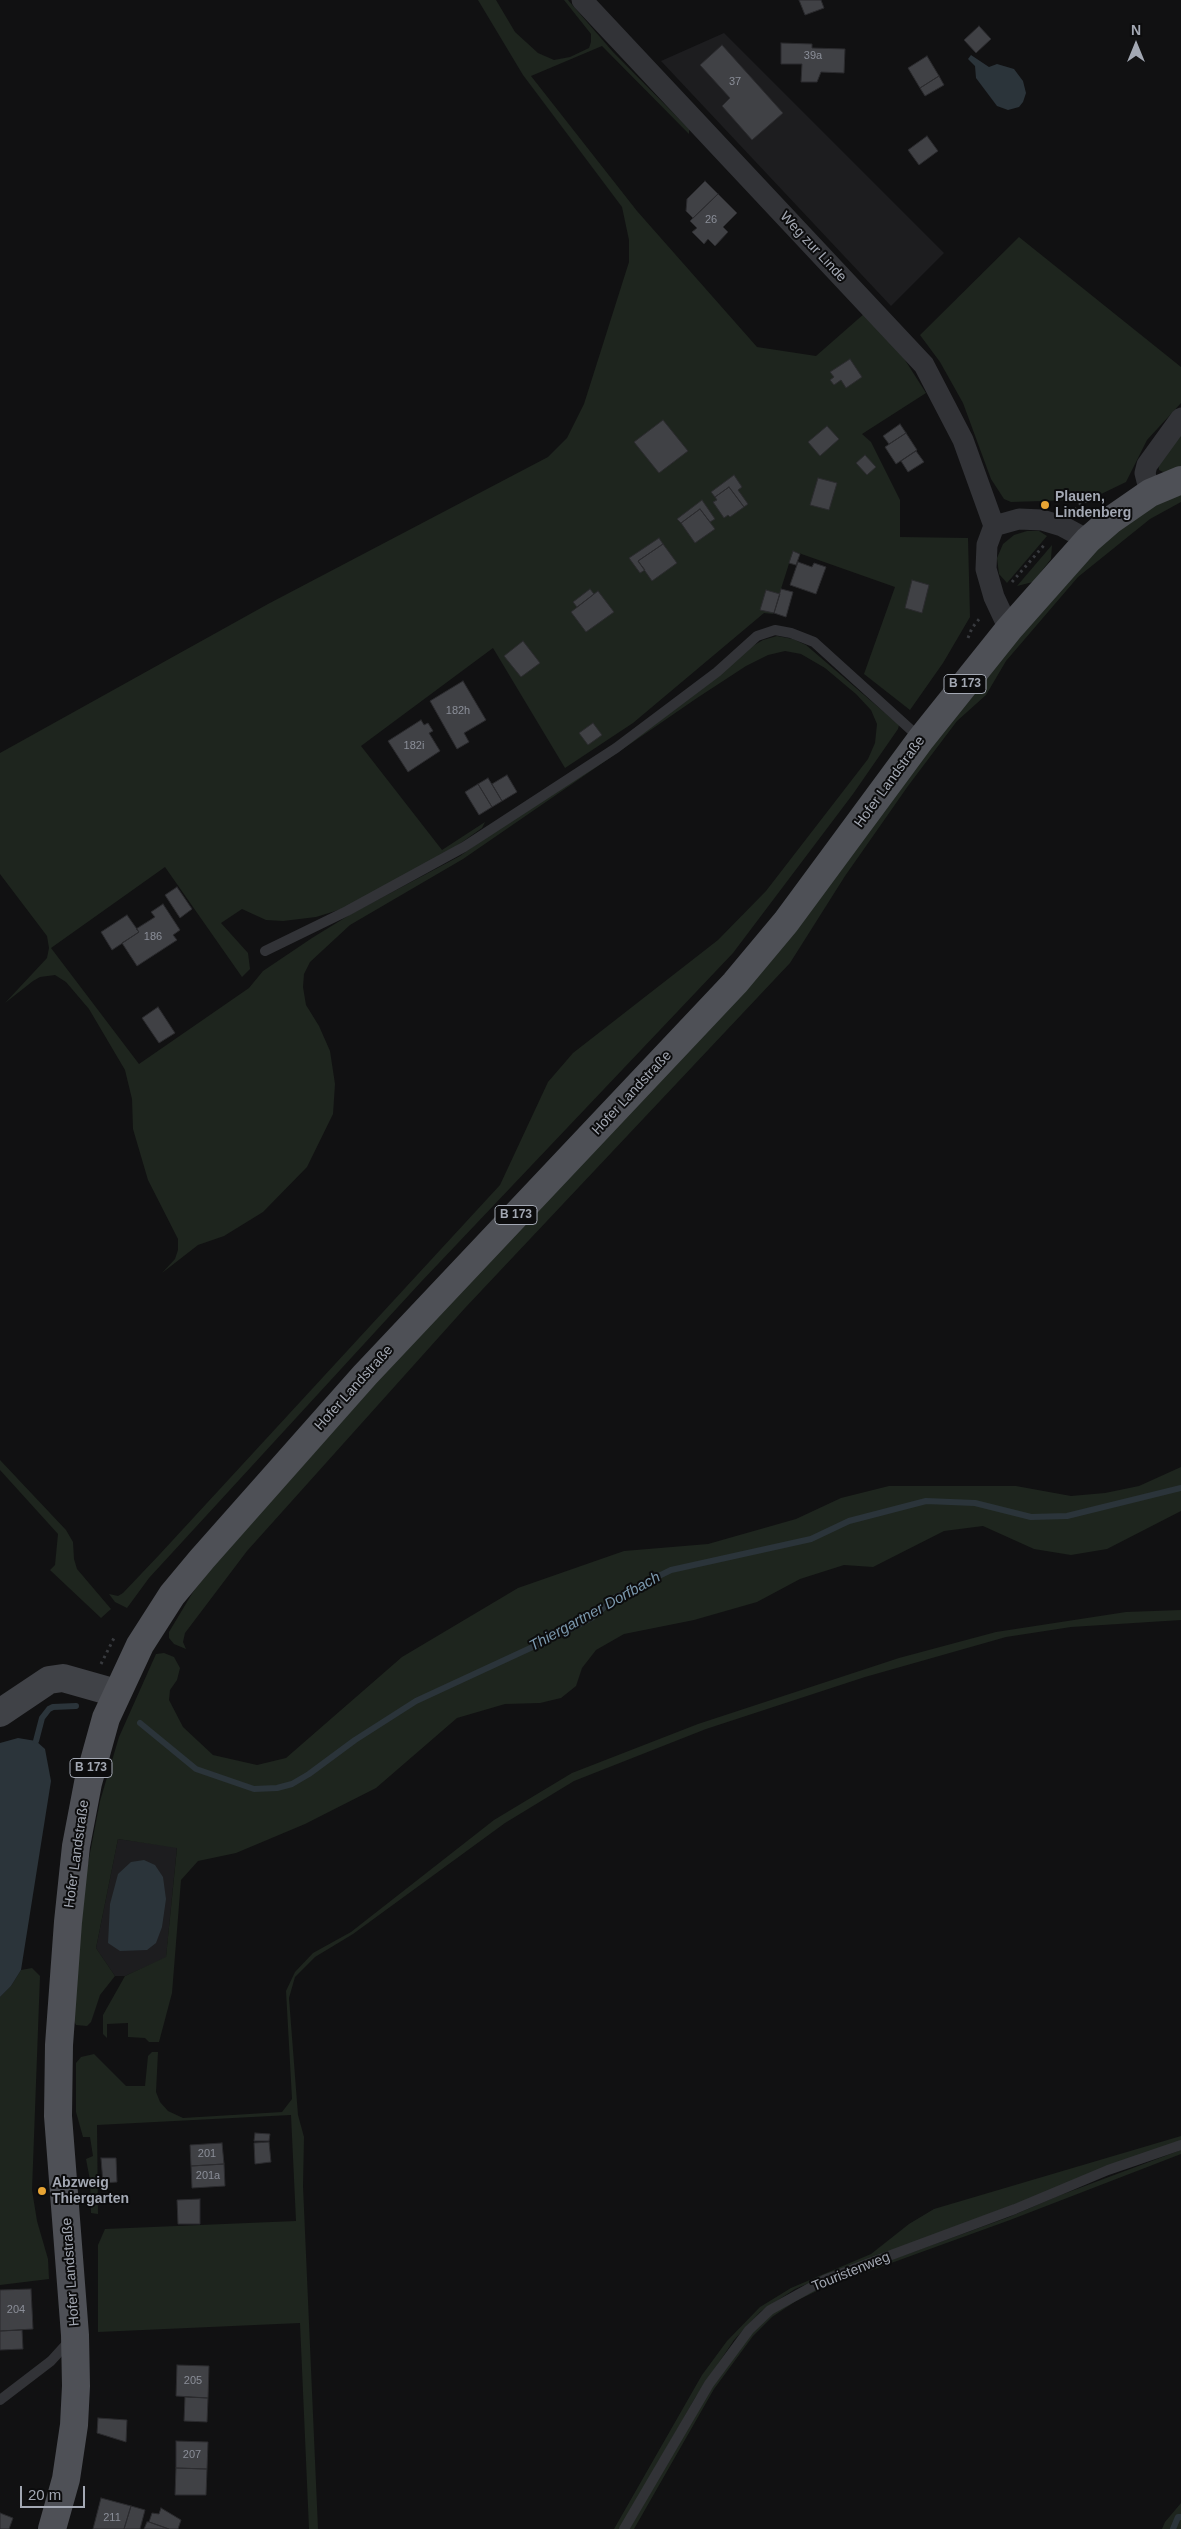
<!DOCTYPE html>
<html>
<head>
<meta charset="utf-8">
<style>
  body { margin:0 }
  #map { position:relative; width:1181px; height:2529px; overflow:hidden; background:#111112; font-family:Helvetica,sans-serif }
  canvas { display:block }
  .north { position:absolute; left:1111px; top:20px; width:50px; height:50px; -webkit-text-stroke:4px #0c0c0d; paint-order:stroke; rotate:0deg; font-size:14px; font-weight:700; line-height:20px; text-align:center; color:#a3a8b3 }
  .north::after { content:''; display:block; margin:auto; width:18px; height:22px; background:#a3a8b3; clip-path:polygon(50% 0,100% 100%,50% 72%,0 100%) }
  .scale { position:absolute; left:20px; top:2486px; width:65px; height:22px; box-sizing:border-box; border:2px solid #a3a8b3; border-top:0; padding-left:6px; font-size:15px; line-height:18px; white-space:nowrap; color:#a3a8b3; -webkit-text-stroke:4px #0c0c0d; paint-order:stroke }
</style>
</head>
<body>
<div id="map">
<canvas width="1181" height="2529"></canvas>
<div class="north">N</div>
<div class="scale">20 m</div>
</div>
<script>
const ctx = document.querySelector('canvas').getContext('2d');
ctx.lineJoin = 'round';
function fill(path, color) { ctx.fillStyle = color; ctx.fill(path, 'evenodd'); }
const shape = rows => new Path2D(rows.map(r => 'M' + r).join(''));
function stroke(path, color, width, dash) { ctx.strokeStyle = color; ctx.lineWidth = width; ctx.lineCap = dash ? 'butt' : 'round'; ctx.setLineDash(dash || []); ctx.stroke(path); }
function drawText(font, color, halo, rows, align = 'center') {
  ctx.font = font + ' Helvetica,sans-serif'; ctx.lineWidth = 4; ctx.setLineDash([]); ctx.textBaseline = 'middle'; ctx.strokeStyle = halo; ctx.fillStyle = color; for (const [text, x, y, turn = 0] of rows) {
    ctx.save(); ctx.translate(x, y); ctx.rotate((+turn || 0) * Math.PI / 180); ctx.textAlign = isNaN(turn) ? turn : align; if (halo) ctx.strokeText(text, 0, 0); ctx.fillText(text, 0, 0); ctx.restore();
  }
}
const built = shape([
  [724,33,944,253,891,306,661,61],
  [118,1839,177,1847,166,1958,125,1976,115,1976,96,1948]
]);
const green = shape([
  [478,0,496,0,515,32,538,53,554,60,570,57,589,48,591,42,591,34,564,0,568,0,613,52,689,129,689,134,602,46,531,76,637,211,757,347,816,356,865,313,898,349,926,393,862,434,871,442,900,500,900,537,968,538,970,617,943,663,910,710,864,674,895,587,793,551,773,614,764,613,633,723,565,768,493,648,361,746,442,850,485,822,482,828,455,847,345,908,316,917,283,921,266,920,242,909,221,923,248,953,250,969,242,977,165,867,51,948,139,1064,249,988,263,971,312,938,351,914,460,856,739,654,763,640,777,636,793,639,806,645,899,725,898,729,853,794,733,953,420,1283,149,1578,127,1608,115,1602,109,1594,118,1596,123,1593,160,1554,500,1185,548,1082,573,1053,718,940,766,891,868,759,875,743,877,724,871,710,856,694,825,668,801,654,785,651,768,655,746,666,697,698,463,859,350,925,310,962,304,974,303,987,306,1005,319,1026,330,1051,335,1084,333,1114,307,1167,263,1212,224,1236,198,1245,162,1273,175,1259,178,1250,178,1239,148,1180,133,1129,132,1099,125,1070,89,1009,66,982,55,975,40,977,33,981,5,1003,47,958,49,948,47,936,0,874,0,753,268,604,548,457,567,438,584,404,629,262,629,240,622,207,523,75],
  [1019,237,1181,367,1181,403,1147,440,1126,482,1097,496,1073,500,1011,502,1004,499,991,479,963,403,940,362,920,335],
  [1181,426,1181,466,1165,473,1159,470,1158,462],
  [1181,492,1181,502,1150,519,1078,577,1006,661,986,695,957,721,908,786,845,876,790,963,465,1308,247,1551,185,1633,183,1642,186,1649,174,1644,169,1638,169,1632,193,1592,228,1547,928,744,1094,548,1128,520],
  [1027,531,1039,531,1047,536,1007,583,999,574,997,558,1003,544,1014,535],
  [1052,545,1051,559,1033,582,1017,586],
  [0,1460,66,1530,73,1542,74,1559,77,1569,111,1609,101,1618,50,1570,55,1565,58,1534,0,1470],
  [1181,1467,1181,1511,1107,1549,1071,1555,1034,1549,983,1526,944,1531,873,1567,844,1565,800,1579,757,1602,694,1620,624,1634,596,1650,582,1668,576,1686,561,1698,540,1703,505,1704,457,1718,376,1788,305,1824,236,1853,198,1861,181,1880,172,1993,159,2042,149,2042,145,2038,128,2037,128,2023,107,2024,107,2038,103,2034,103,2015,125,1976,166,1957,177,1848,118,1839,96,1948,115,1976,100,1995,91,2022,87,2026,76,2025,73,2019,85,1879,100,1801,119,1737,156,1654,164,1653,174,1657,180,1668,177,1680,170,1690,169,1700,183,1727,213,1755,257,1765,286,1758,402,1657,518,1588,624,1551,708,1544,796,1519,841,1498,889,1486,1016,1486,1071,1496,1105,1493,1139,1486],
  [1181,1610,1181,1620,1071,1627,1006,1637,865,1677,706,1729,574,1781,505,1823,353,1934,315,1957,295,1977,289,1998,298,2115,304,2137,303,2186,318,2529,309,2529,300,2323,98,2332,98,2245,105,2229,296,2221,291,2115,97,2125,98,2214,91,2213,90,2180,86,2159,93,2156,90,2137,83,2137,76,2112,76,2063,81,2057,94,2054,126,2086,145,2086,148,2056,152,2052,158,2052,156,2092,160,2102,168,2111,183,2118,282,2112,292,2099,286,1991,295,1972,313,1953,351,1932,494,1820,572,1773,698,1724,899,1658,996,1632,1126,1612],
  [32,1968,40,1976,32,2190,37,2221,48,2259,49,2279,0,2285,0,1997,11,1986,21,1970],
  [1181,2136,1181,2142,837,2271,795,2289,760,2312,734,2340,695,2398,620,2529,614,2529,702,2375,727,2341,760,2307,791,2288,871,2254,909,2224,934,2209],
  [1181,2150,1181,2154,1010,2220,825,2287,796,2301,772,2317,753,2336,714,2389,634,2529,629,2529,712,2386,751,2334,770,2314,825,2284,1009,2217,1058,2196],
  [1181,2503,1181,2529,1162,2529,1165,2522]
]);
const water = shape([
  [971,55,989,67,997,64,1014,69,1023,81,1026,93,1023,102,1019,107,1008,110,997,106,976,78,975,66,968,59],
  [18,1738,36,1741,45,1749,51,1781,21,1970,11,1986,0,1997,0,1743],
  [144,1860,155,1865,163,1877,166,1899,162,1927,156,1943,147,1950,120,1951,108,1943,110,1904,118,1874,131,1862]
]);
const stream = shape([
  [140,1723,196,1769,254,1789,277,1788,292,1784,309,1774,355,1740,416,1701,565,1632,593,1617,616,1597,671,1570,811,1539,849,1521,926,1501,975,1503,1031,1517,1067,1516,1181,1488],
  [36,1741,42,1718,49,1709,53,1707,76,1706],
  [1173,2529,1178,2517,1181,2517]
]);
const building = shape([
  [799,0,821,0,824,8,805,15,799,0],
  [979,26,991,39,976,53,964,40,979,26],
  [781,43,812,44,812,48,845,49,844,73,821,72,817,82,801,82,802,64,781,64,781,43],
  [722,45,783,113,752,140,722,106,730,98,700,65,722,45],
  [927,56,939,76,920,88,908,68,927,56],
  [939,76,944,85,925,96,920,88,939,76],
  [927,136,938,151,919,165,908,150,927,136],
  [705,181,718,194,693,218,686,211,687,199,705,181],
  [718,194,737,213,723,227,728,232,715,246,708,239,704,244,692,232,697,228,690,221,718,194],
  [850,359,862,377,846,388,841,380,834,385,830,380,834,377,830,372,850,359],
  [663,420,688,451,659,473,634,442,663,420],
  [900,424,906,433,889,444,883,436,900,424],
  [827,426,839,439,820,456,808,442,827,426],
  [906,433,917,450,896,464,885,447,906,433],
  [916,451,924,462,908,472,901,461,916,451],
  [865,455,876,467,867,475,856,463,865,455],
  [734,475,742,487,738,490,748,504,744,507,729,487,715,497,711,492,734,475],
  [818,478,837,483,829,510,810,505,818,478],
  [729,487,744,507,730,517,728,515,724,518,713,502,717,500,715,497,729,487],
  [702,500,715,519,710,522,700,509,681,523,677,519,702,500],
  [700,509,715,529,695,543,681,523,700,509],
  [659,538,663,544,638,561,645,570,640,573,629,558,659,538],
  [663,544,677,563,652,581,638,561,663,544],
  [793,551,800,554,796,565,789,563,793,551],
  [798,562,812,567,814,563,826,567,816,594,790,585,798,562],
  [912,580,929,585,922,613,905,608,912,580],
  [590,589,594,594,577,607,573,602,590,589],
  [781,589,793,592,786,617,774,613,781,589],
  [766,590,780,594,774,613,760,610,766,590],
  [598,591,614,612,586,632,571,612,598,591],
  [523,641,540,663,521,677,504,656,523,641],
  [463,681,486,720,464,733,469,742,457,749,430,701,463,681],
  [421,720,424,725,428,723,433,731,429,733,440,751,408,772,388,741,421,720],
  [593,723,602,735,588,745,579,733,593,723],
  [507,775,517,792,502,801,492,784,507,775],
  [488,778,502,801,492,807,478,784,488,778],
  [478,784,492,807,479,815,465,792,478,784],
  [177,887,192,909,180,918,165,895,177,887],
  [163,904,180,930,173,935,177,940,137,966,122,943,139,932,136,929,155,917,151,912,163,904],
  [127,915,139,932,112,950,101,932,127,915],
  [158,1007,175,1033,159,1043,142,1018,158,1007],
  [255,2133,270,2134,269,2141,254,2141,255,2133],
  [269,2142,271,2162,255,2164,254,2143,269,2142],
  [222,2143,224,2164,191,2166,190,2145,222,2143],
  [101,2158,116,2158,117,2182,103,2183,101,2158],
  [224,2164,225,2186,192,2188,191,2166,224,2164],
  [200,2199,200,2224,178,2224,177,2200,200,2199],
  [31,2289,33,2329,0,2331,0,2290,31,2289],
  [22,2330,23,2349,0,2350,0,2331,22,2330],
  [177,2365,209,2366,208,2398,176,2396,177,2365],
  [185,2397,208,2398,207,2422,184,2421,185,2397],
  [98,2418,127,2420,126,2442,97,2433,98,2418],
  [176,2441,208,2442,207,2469,176,2468,176,2441],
  [176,2468,207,2469,206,2495,175,2495,176,2468],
  [101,2498,131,2506,124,2529,93,2529,101,2498],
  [131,2506,145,2510,140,2529,124,2529,131,2506],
  [161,2508,181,2520,178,2529,169,2529,149,2522,152,2513,159,2514,161,2508],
  [0,2513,13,2518,9,2529,0,2529,0,2513],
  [147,2522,149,2522,169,2529,144,2529,147,2522]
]);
const path = shape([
  [1075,510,1082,502,1095,500],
  [1012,582,1046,543],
  [968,638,972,628,980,618],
  [101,1664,115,1636]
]);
const lane = shape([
  [265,951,347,911,464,847,616,748,717,672,757,636,775,630,791,633,814,642,920,738],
  [0,2400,51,2361,71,2339],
  [624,2529,709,2384,749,2330,770,2310,824,2280,1015,2209,1108,2170,1181,2145]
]);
const street = shape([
  [582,0,924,365,963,440,994,526,987,545,986,569,994,597,1009,629],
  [1150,493,1145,473,1147,465,1181,418],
  [994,526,1019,519,1042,520,1062,526,1088,540]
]);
const secondary = shape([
  [0,1713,49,1680,63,1678,116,1693]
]);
const primary = shape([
  [52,2529,66,2479,74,2425,76,2386,75,2335,58,2116,59,2045,68,1922,76,1846,88,1783,106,1718,140,1645,172,1595,202,1559,365,1375,735,983,786,922,921,739,1009,629,1056,576,1088,540,1111,520,1150,493,1181,480]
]);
const markers = [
  [1045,505,5,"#e8a433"],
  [42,2191,5,"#e8a433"]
];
const numberNames = [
  ["39a",813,56],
  ["37",735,82],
  ["26",711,220],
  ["182h",458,711],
  ["182i",414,746],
  ["186",153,937],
  ["201",207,2154],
  ["201a",208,2176],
  ["204",16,2310],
  ["205",193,2381],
  ["207",192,2455],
  ["211",112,2518]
];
const shields = [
  [965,684,42],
  [516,1215,42],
  [91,1768,42]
];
const shieldNames = [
  ["B 173",965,684],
  ["B 173",516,1215],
  ["B 173",91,1768]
];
const streetNames = [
  ["Weg zur Linde",813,247,47],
  ["Hofer Landstraße",890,782,-54],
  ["Hofer Landstraße",632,1093,-47],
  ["Hofer Landstraße",354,1388,-48],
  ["Hofer Landstraße",77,1854,-82],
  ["Hofer Landstraße",71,2272,-94],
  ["Touristenweg",851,2272,-22]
];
const poiNames = [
  ["Plauen,",1055,497],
  ["Lindenberg",1055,513],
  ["Abzweig",52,2183],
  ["Thiergarten",52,2199]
];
const waterNames = [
  ["Thiergartner Dorfbach",595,1612,-29]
];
fill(built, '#1d1d1f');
fill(green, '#1e251e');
fill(water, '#2b343a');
stroke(stream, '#2b343a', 6);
fill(building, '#404145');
stroke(building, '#2b2b2e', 1);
stroke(path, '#383a3e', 3, [2.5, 4]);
stroke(lane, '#323337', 10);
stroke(street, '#323337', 21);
stroke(secondary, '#404247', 28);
stroke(primary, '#4e5056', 28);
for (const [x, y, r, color] of markers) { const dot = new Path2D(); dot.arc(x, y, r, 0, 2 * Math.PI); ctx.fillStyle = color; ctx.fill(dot); stroke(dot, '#0c0c0d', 2); }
drawText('11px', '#8a8e98', null, numberNames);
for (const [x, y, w] of shields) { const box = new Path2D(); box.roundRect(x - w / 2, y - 9.5, w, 19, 4); ctx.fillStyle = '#0c0c0d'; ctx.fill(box); stroke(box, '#a3a8b3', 1); }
drawText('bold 12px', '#a3a8b3', null, shieldNames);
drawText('14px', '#a3a8b3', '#0c0c0d', streetNames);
drawText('bold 14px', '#a3a8b3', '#0c0c0d', poiNames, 'left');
drawText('italic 15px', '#7b98ad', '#0c0c0d', waterNames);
</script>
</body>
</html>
